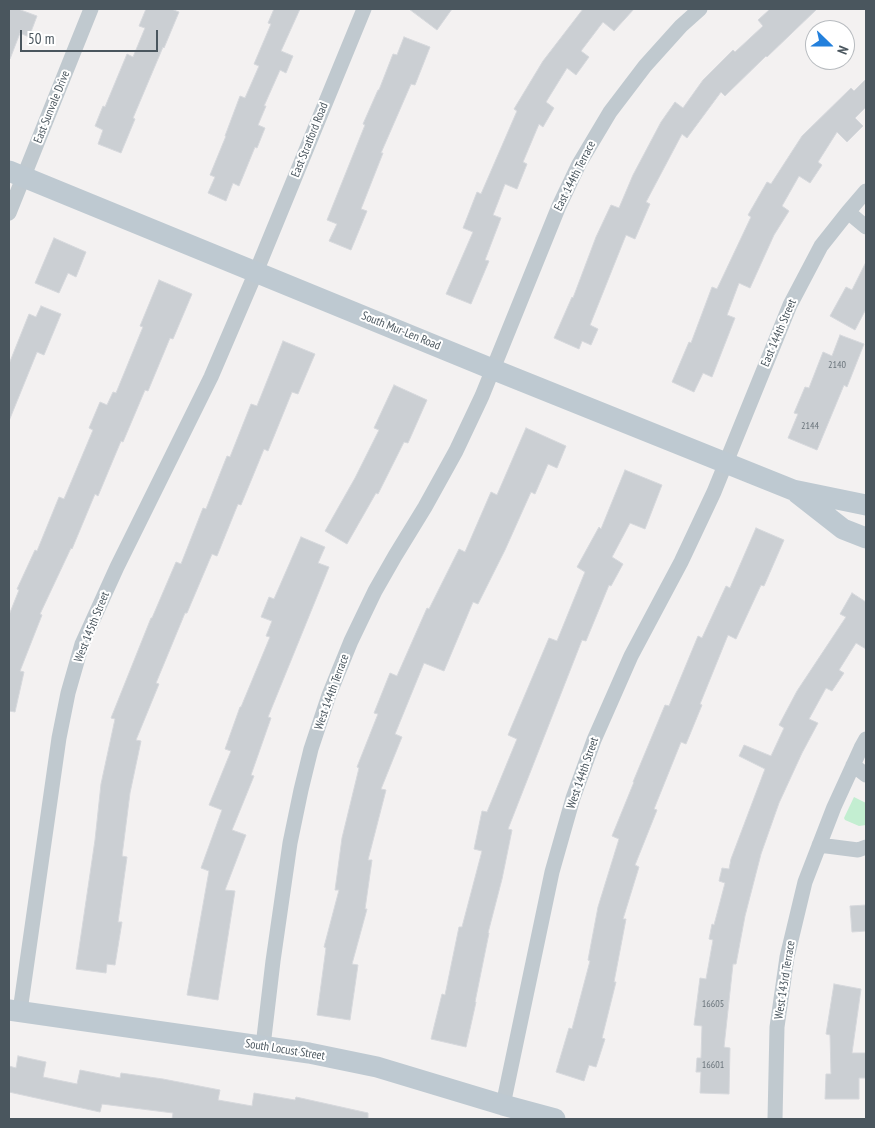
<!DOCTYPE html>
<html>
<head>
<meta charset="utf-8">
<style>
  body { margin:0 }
  #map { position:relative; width:875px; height:1128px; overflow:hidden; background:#f3f1f1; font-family:"PT Sans Narrow",sans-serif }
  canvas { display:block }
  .frame { position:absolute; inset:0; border:10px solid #4a565e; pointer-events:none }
  .north { position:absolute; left:805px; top:20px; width:50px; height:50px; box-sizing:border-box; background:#fff; border:1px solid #b7bbbf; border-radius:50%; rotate:112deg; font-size:14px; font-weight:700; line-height:20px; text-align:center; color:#4a565e }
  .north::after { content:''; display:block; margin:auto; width:18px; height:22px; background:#2380dc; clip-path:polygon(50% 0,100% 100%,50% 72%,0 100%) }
  .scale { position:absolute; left:20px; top:30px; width:138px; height:22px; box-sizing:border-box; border:2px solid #4a565e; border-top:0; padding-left:6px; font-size:15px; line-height:18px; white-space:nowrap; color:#4a565e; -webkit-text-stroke:4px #fff; paint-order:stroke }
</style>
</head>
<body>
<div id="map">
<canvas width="875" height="1128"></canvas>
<div class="frame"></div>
<div class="north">N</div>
<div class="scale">50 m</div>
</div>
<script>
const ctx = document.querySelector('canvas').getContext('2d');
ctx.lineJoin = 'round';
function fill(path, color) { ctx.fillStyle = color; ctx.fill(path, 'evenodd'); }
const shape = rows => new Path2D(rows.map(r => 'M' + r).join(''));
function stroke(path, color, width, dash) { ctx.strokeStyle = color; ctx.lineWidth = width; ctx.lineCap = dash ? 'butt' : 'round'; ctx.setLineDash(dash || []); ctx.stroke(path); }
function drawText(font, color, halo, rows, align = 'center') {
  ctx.font = font + ' "PT Sans Narrow",sans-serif'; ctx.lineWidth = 4; ctx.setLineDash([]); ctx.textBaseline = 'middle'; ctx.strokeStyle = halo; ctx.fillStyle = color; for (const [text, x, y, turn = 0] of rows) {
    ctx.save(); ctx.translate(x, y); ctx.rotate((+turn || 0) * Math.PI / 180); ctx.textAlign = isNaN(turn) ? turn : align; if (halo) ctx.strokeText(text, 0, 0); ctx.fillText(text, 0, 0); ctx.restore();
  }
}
const green = shape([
  [854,797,866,803,866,825,859,826,845,820,844,818]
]);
const building = shape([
  [9,9,18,9,37,16,29,37,20,33,10,59,9,58,9,9],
  [146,9,171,9,179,12,164,48,163,47,133,118,135,119,121,153,98,144,103,130,95,126,103,106,105,107,127,54,133,57,145,28,139,26,146,9],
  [274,9,300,9,281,51,293,56,286,73,280,70,264,106,266,106,258,125,265,128,257,148,255,147,239,186,233,183,226,201,208,193,215,177,210,175,226,136,225,136,240,96,245,98,259,66,254,64,271,24,268,23,274,9],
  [409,9,452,9,437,30,409,9],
  [583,9,634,9,614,31,603,22,581,51,589,57,576,75,567,68,546,102,554,108,543,127,539,124,523,162,527,164,517,189,505,184,493,215,501,218,485,260,489,261,471,304,446,294,473,232,463,228,477,192,481,194,517,111,514,109,543,61,583,9],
  [770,9,817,9,767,57,766,56,725,96,721,92,687,138,682,134,646,202,650,204,635,239,626,235,590,325,598,329,591,345,582,341,579,349,554,338,572,297,573,298,596,237,611,205,619,208,633,175,661,122,675,102,683,108,703,80,733,50,735,52,763,26,758,20,770,9],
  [404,37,430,47,415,85,411,84,381,153,383,153,361,209,367,211,351,250,329,241,337,224,327,220,365,125,363,124,378,90,379,90,393,54,397,55,404,37],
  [866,79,866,107,855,118,863,126,847,142,837,132,818,162,822,165,810,183,799,176,782,206,789,211,774,235,750,288,739,283,727,315,735,318,712,377,703,373,694,392,672,382,689,342,691,343,712,287,717,289,751,217,748,215,767,182,771,184,802,136,851,88,854,91,866,79],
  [54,238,86,252,76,277,68,273,59,293,35,283,54,238],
  [866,262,866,309,855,330,830,316,846,287,852,290,866,262],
  [159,280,192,294,173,339,170,338,148,391,145,390,123,442,121,441,98,496,95,494,72,549,71,548,40,614,42,615,20,671,24,672,15,712,9,711,9,615,19,590,17,589,35,550,37,551,59,497,64,499,93,430,89,428,100,402,107,405,113,392,116,393,143,327,140,326,159,280],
  [41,306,61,314,44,355,37,352,9,421,9,364,29,314,36,317,41,306],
  [840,335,864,344,847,387,844,385,817,450,788,438,798,414,794,413,805,387,809,388,823,352,832,356,840,335],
  [283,341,315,354,298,394,292,392,268,451,264,449,241,505,238,504,217,556,212,554,187,613,185,613,156,683,159,684,136,740,141,741,130,793,122,856,127,857,118,922,122,922,115,965,107,964,106,973,76,969,95,840,101,784,115,719,111,718,151,618,152,618,176,562,181,564,203,508,206,509,227,456,230,457,251,404,257,406,283,341],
  [394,385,427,400,408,443,404,442,378,494,376,493,347,544,325,531,355,478,379,430,374,428,394,385],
  [526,428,566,446,557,468,548,464,535,494,531,492,505,550,478,604,473,602,444,671,424,663,395,734,402,737,381,789,386,790,368,860,372,860,365,909,367,909,352,964,358,965,350,1020,317,1015,326,948,324,947,339,890,335,890,342,838,359,768,357,767,378,714,374,713,390,673,397,676,427,608,429,609,459,549,465,552,491,492,497,495,526,428],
  [625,470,662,485,645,529,630,523,612,557,623,564,611,586,609,585,586,641,582,640,508,829,512,830,502,879,488,933,489,933,475,1002,476,1002,466,1047,431,1039,442,994,445,995,459,927,462,927,482,851,474,849,482,811,487,812,517,739,508,735,549,638,557,641,585,572,577,567,599,527,601,529,625,470],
  [756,528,784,540,764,586,761,585,736,639,728,635,700,704,702,705,686,744,681,742,654,809,657,810,635,865,639,867,623,919,626,919,614,982,616,982,602,1038,605,1039,596,1067,589,1065,584,1081,556,1072,569,1028,572,1029,590,961,588,960,598,907,619,839,612,836,634,782,633,782,665,705,669,706,698,636,702,638,726,586,730,588,756,528],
  [301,537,325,547,318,563,329,567,268,717,271,718,251,775,254,776,232,830,246,835,225,890,235,891,218,1000,187,995,209,871,201,868,222,810,209,805,231,751,225,749,240,707,241,707,270,637,266,636,272,621,261,617,269,597,274,599,301,537],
  [852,593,866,602,866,649,856,643,839,670,844,673,832,691,826,688,809,719,818,723,802,753,779,803,761,854,745,916,736,964,733,964,724,1047,730,1048,729,1094,700,1093,701,1072,696,1072,697,1058,701,1058,702,1026,694,1025,700,978,706,979,713,940,709,939,712,924,714,925,725,883,719,881,722,868,729,869,731,859,765,769,739,756,744,745,771,756,784,728,779,725,797,691,846,617,840,614,852,593],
  [866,905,866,931,852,932,850,906,866,905],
  [834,984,861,989,852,1053,866,1053,866,1078,859,1078,859,1099,825,1099,826,1074,831,1074,830,1035,826,1034,834,984],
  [18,1056,46,1062,43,1077,77,1084,80,1070,120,1078,121,1073,163,1079,220,1090,218,1100,252,1106,254,1093,295,1100,296,1097,368,1113,368,1119,172,1119,173,1113,102,1104,100,1112,9,1092,9,1066,16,1068,18,1056]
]);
const street = shape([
  [848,212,866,227],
  [9,213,91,9],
  [853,765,866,775],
  [819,845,858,850,866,847],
  [20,1011,59,738,68,693,82,644,117,567,211,377,256,272,364,9],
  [263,1046,273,961,290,843,301,790,311,749,329,695,351,641,375,591,395,556,425,507,456,451,482,396,559,206,579,164,610,112,645,66,681,26,700,9],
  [503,1105,552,872,573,798,594,740,631,656,681,562,714,492,790,305,821,246,848,212,866,191],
  [775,1119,777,1027,787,957,805,882,834,807,861,748,866,739]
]);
const secondary = shape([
  [9,171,492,369,793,490,866,505],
  [797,493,843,529,866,538],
  [9,1010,309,1053,377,1067,503,1105,555,1119]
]);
const numberNames = [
  ["2140",837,365],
  ["2144",810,426],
  ["16605",713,1004],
  ["16601",713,1065]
];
const streetNames = [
  ["East Sunvale Drive",52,107,-68],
  ["East Stratford Road",310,140,-68],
  ["East 144th Terrace",575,176,-63],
  ["South Mur-Len Road",401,331,22],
  ["East 144th Street",779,333,-67],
  ["West 145th Street",92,627,-68],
  ["West 144th Terrace",332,692,-70],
  ["West 144th Street",583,773,-71],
  ["West 143rd Terrace",785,980,-81],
  ["South Locust Street",285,1050,9]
];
fill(green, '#c3eed1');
fill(building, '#cbcfd3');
stroke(building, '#d6d8dc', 1);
stroke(street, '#c0c9cf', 15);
stroke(secondary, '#bec9d1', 21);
drawText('10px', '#6a747b', null, numberNames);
drawText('12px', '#4a565e', '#fff', streetNames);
</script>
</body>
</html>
